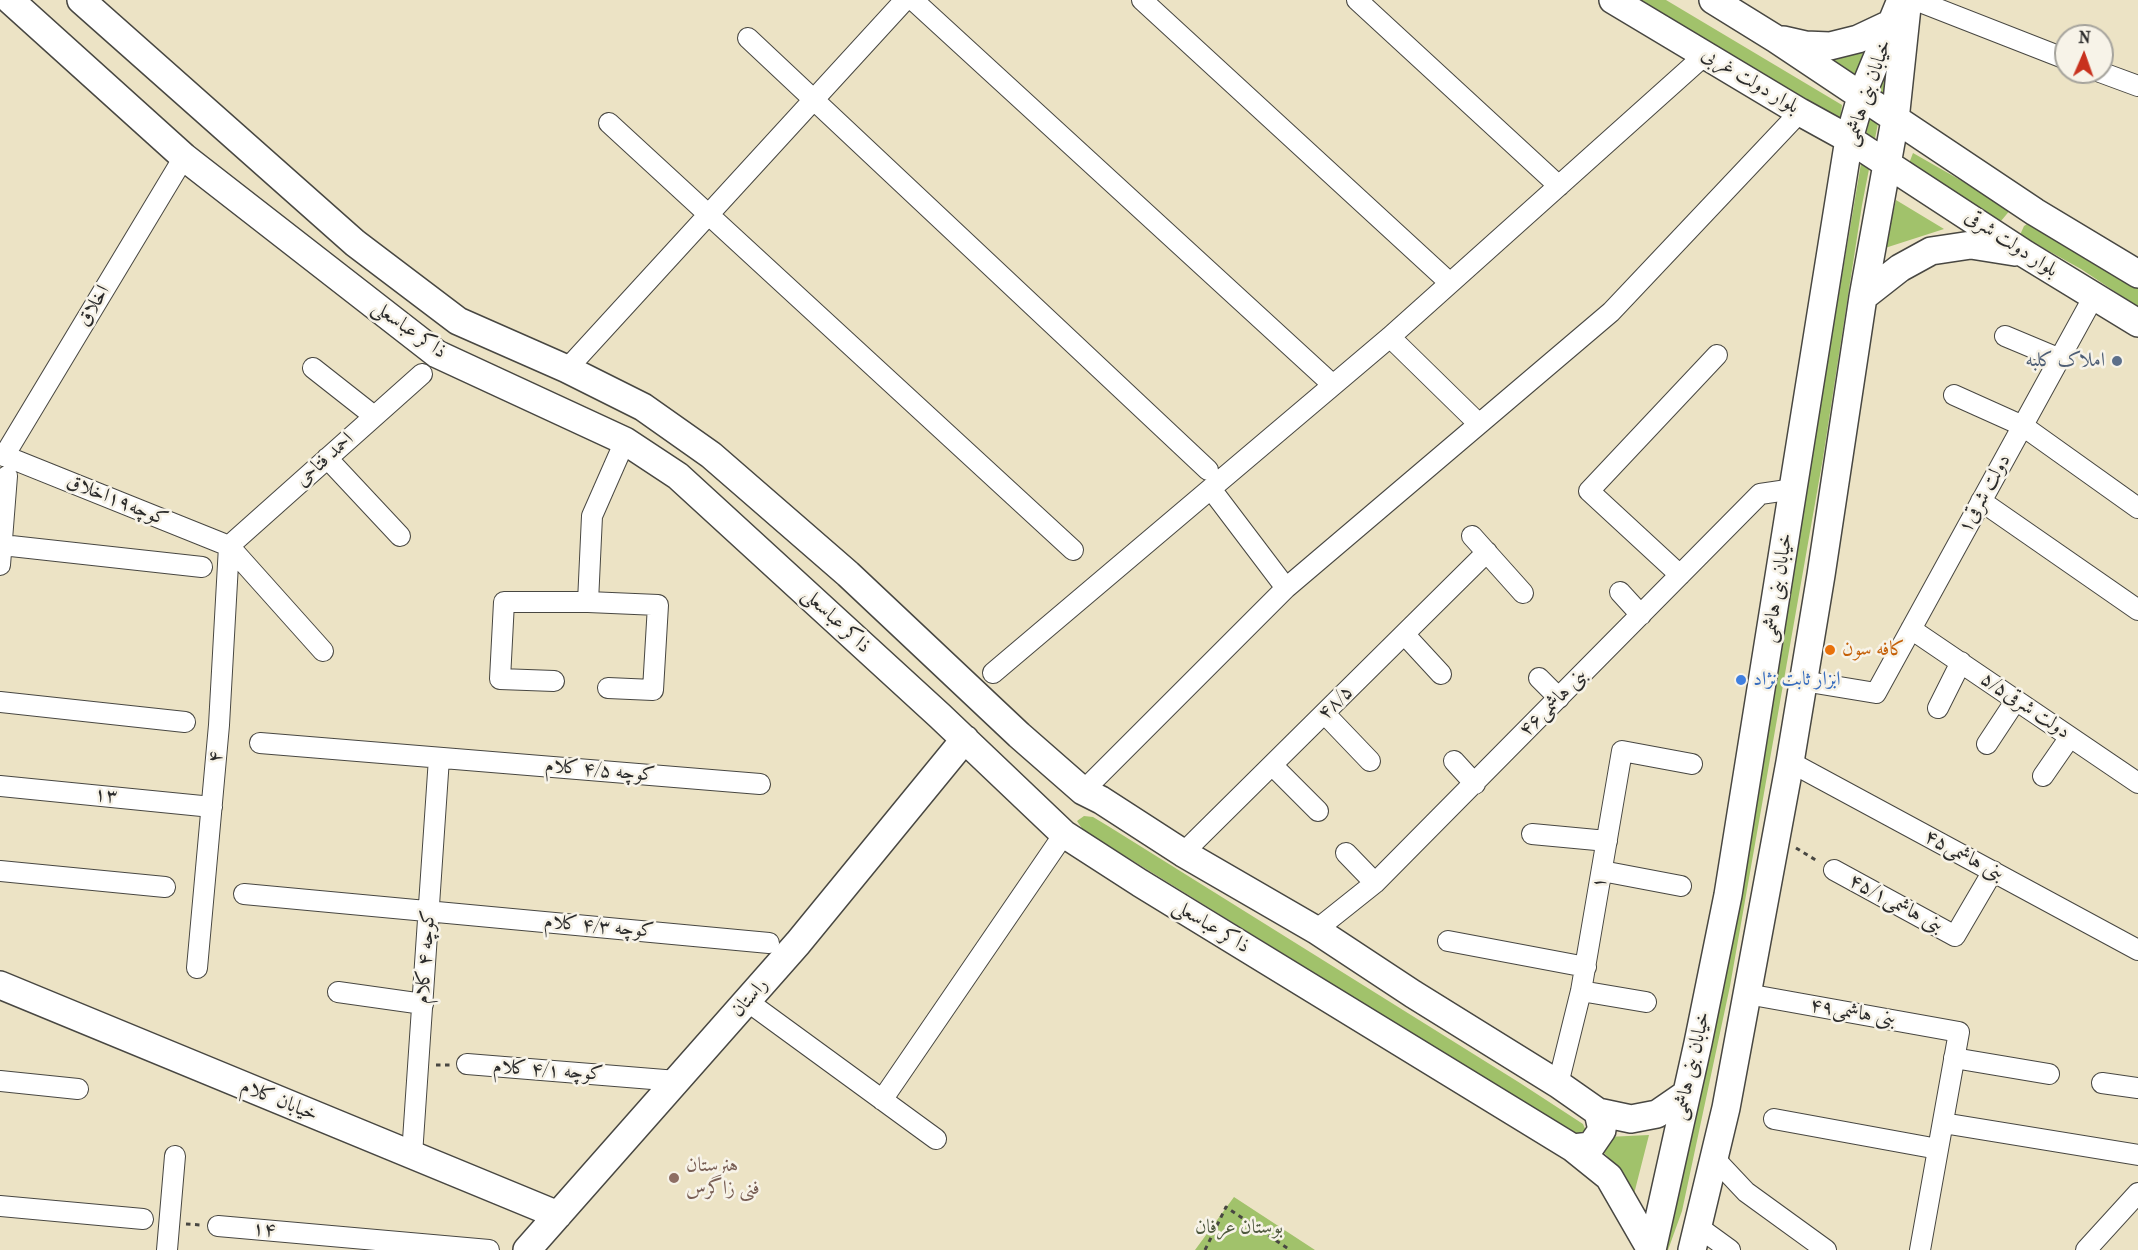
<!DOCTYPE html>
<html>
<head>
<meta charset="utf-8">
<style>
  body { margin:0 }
  #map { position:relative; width:2138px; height:1250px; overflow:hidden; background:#ece3c5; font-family:"IM FELL French Canon",serif }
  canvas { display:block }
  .north { position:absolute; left:2054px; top:24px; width:60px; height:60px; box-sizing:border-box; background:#f7f3e8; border:2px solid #a5a39c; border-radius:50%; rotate:2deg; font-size:16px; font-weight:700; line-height:24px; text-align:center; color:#2b2b2b }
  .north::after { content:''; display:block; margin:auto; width:21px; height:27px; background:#c8321e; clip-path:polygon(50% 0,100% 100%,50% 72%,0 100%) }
</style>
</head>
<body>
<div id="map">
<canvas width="2138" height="1250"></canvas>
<div class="north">N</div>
</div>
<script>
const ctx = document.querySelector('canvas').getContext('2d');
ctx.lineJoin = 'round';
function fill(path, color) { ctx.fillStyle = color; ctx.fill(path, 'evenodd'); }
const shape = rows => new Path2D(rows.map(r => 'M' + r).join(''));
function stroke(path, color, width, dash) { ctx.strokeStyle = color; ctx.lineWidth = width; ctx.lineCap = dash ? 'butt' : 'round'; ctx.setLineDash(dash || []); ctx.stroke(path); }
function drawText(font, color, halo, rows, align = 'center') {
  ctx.font = font + ' "IM FELL French Canon",Amiri,serif'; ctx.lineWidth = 5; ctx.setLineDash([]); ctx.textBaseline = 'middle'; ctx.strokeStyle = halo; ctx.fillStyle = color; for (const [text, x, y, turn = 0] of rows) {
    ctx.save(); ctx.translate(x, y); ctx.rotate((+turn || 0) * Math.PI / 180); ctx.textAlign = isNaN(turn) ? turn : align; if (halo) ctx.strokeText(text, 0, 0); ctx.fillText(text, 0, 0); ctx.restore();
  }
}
const green = shape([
  [1639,0,1666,0,1842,105,1840,122],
  [1865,46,1854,84,1824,63,1848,56],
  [1881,71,1888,72,1862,205,1823,458,1730,986,1682,1211,1668,1250,1656,1250,1753,800,1866,134],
  [1913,153,2011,209,2001,221,1908,166],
  [1896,200,1944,229,1885,248],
  [2032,221,2138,287,2138,307,2081,269,2020,235,2024,226],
  [1084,816,1093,817,1108,826,1520,1083,1583,1124,1586,1131,1580,1135,1572,1132,1083,830,1077,821],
  [1649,1135,1634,1194,1620,1169,1598,1147,1607,1137],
  [1234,1197,1315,1250,1195,1250]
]);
const path = shape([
  [1796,848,1819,862],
  [436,1065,450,1065],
  [186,1224,201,1225],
  [1205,1250,1226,1207,1290,1250]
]);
const street = shape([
  [913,0,1333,385],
  [1142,0,1450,283],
  [1357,0,1559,186],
  [1915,0,2066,59],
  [748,38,1208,470],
  [2100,72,2138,86],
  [609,123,1073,550],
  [2005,336,2060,359],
  [1390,337,1479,424],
  [313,368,374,416],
  [567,369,905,0],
  [1954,395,2023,426,2138,508],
  [0,454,229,546,323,651],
  [4,456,184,157],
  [327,458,400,536],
  [1211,489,1286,588],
  [1981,501,2138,610],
  [1472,536,1523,593],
  [2,545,202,567],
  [229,546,422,374],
  [0,565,7,476],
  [1680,575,1589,491,1717,355],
  [1620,592,1641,615],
  [588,602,658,605,653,690,608,688],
  [1911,629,2138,783],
  [1405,635,1441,674],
  [993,673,1390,337,1706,54],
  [1539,678,1559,698],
  [554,681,500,679,504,602,588,602,592,516,625,441],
  [1803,681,1876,693,2094,296],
  [0,702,185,722],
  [1938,708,1961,662],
  [1325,714,1370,761],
  [260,743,760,784],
  [1987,744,2016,700],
  [1454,761,1475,784],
  [1790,762,2138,950],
  [1273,766,1318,811],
  [2043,776,2070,737],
  [0,786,212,807],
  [1083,791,1286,588,1611,312,1800,112],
  [1532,834,1607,841],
  [1183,853,1487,552],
  [1346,853,1375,883],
  [1834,870,1955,936,1993,871],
  [0,871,165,887],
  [1602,871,1681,886],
  [244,894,769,943],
  [1316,930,1375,883,1760,494,1794,489],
  [1448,941,1586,967],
  [197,968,219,725,229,546],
  [1581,991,1646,1002],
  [338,992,423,1004],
  [1747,994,1959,1032,1920,1250],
  [747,1001,936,1139],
  [1954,1058,2049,1074],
  [467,1064,677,1081],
  [0,1081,78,1089],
  [2102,1083,2138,1088],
  [1558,1084,1581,991,1622,751,1692,764],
  [882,1100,1064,834],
  [1774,1119,1938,1149],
  [1943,1123,2138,1155],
  [412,1155,439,758],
  [1714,1158,1746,1192,1826,1250],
  [0,1206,143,1219],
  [218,1226,489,1250],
  [1697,1226,1730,1250],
  [167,1250,175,1156],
  [2086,1250,2138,1193]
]);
const secondary = shape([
  [10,0,184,157,437,354,625,441,678,476,940,716,1064,834,1140,883,1573,1148,1609,1177,1651,1250],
  [81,0,355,243,458,321,567,369,643,407,711,455,848,574,1019,735,1083,791,1101,800,1183,853,1316,930,1413,994,1558,1084,1598,1112,1631,1119,1657,1114,1686,1094],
  [1613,0,1800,112,1849,139,2025,254,2138,323],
  [1713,0,1776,39,2035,212,2138,274],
  [1783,40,1805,45,1830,46,1858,39,1892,23],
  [1863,297,1900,268,1931,251,1971,245,2015,252],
  [0,985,558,1215],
  [1573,1148,1591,1146,1602,1130,1598,1112],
  [527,1250,798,943,965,739],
  [1652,1250,1698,1043,1728,895,1849,139,1861,97,1901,0],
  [1692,1250,1726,1108,1790,762,1821,575,1863,297,1895,120,1907,7]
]);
const markers = [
  [2117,361,6,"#5c6f8a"],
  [1830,650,6,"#e8710a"],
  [1741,680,6,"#3f7fe0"],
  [674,1178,6,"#8d6e63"]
];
const streetNames = [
  ["بلوار دولت غربی",1750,81,31],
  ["خیابان بنی هاشمی",1868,93,-71],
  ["بلوار دولت شرقی",2011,244,33],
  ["اخلاق",94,306,-59],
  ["ذاکر عباسعلی",409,330,35],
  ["احمد فتاحی",325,460,-42],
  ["۱دولت شرقی",1985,494,-61],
  ["کوچه۱۹اخلاق",117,501,22],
  ["خیابان بنی هاشمی",1778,588,-81],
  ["ذاکر عباسعلی",836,621,43],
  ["۴۸/۵",1336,703,-45],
  ["بنی هاشمی۴۶",1554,703,-45],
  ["۵/۵دولت شرقی",2025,706,34],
  ["۴",216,757,-85],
  ["کوچه ۴/۵ کلام",600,771,5],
  ["۱۳",106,796,6],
  ["بنی هاشمی۴۵",1964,856,28],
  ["۱",1600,883,-80],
  ["۴۵/۱بنی هاشمی",1896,904,28],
  ["کوچه ۴/۳ کلام",599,927,5],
  ["ذاکر عباسعلی",1211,927,31],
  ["کوچه ۴ کلام",426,957,-86],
  ["راستان",750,998,-49],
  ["بنی هاشمی۴۹",1853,1013,10],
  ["خیابان بنی هاشمی",1692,1066,-77],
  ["کوچه ۴/۱ کلام",548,1071,4],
  ["خیابان کلام",279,1101,22],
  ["۱۴",264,1230,5]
];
const serviceNames = [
  ["املاک کلبه",2105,361]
];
const foodNames = [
  ["کافه سون",1842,650]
];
const shopNames = [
  ["ابزار ثابت نژاد",1753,680]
];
const educationNames = [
  ["هنرستان",686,1166],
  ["فنی زاگرس",686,1189]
];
const parkNames = [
  ["بوستان عرفان",1239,1228]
];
fill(green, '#a1c26b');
stroke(street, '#484742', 22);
stroke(secondary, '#484742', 30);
stroke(path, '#484742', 3, [4.5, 4.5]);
stroke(street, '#fff', 20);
stroke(secondary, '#fff', 27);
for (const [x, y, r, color] of markers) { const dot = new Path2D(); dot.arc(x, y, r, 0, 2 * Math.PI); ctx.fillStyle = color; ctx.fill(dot); stroke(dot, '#f7f3e8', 2); }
drawText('20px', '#2b2b2b', '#f7f3e8', streetNames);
drawText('20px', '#4e5e75', '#f7f3e8', serviceNames, 'right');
drawText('20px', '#c56008', '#f7f3e8', foodNames, 'left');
drawText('20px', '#366cbe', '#f7f3e8', shopNames, 'left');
drawText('20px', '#785e54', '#f7f3e8', educationNames, 'left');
drawText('20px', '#4e583e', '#f7f3e8', parkNames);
</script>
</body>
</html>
